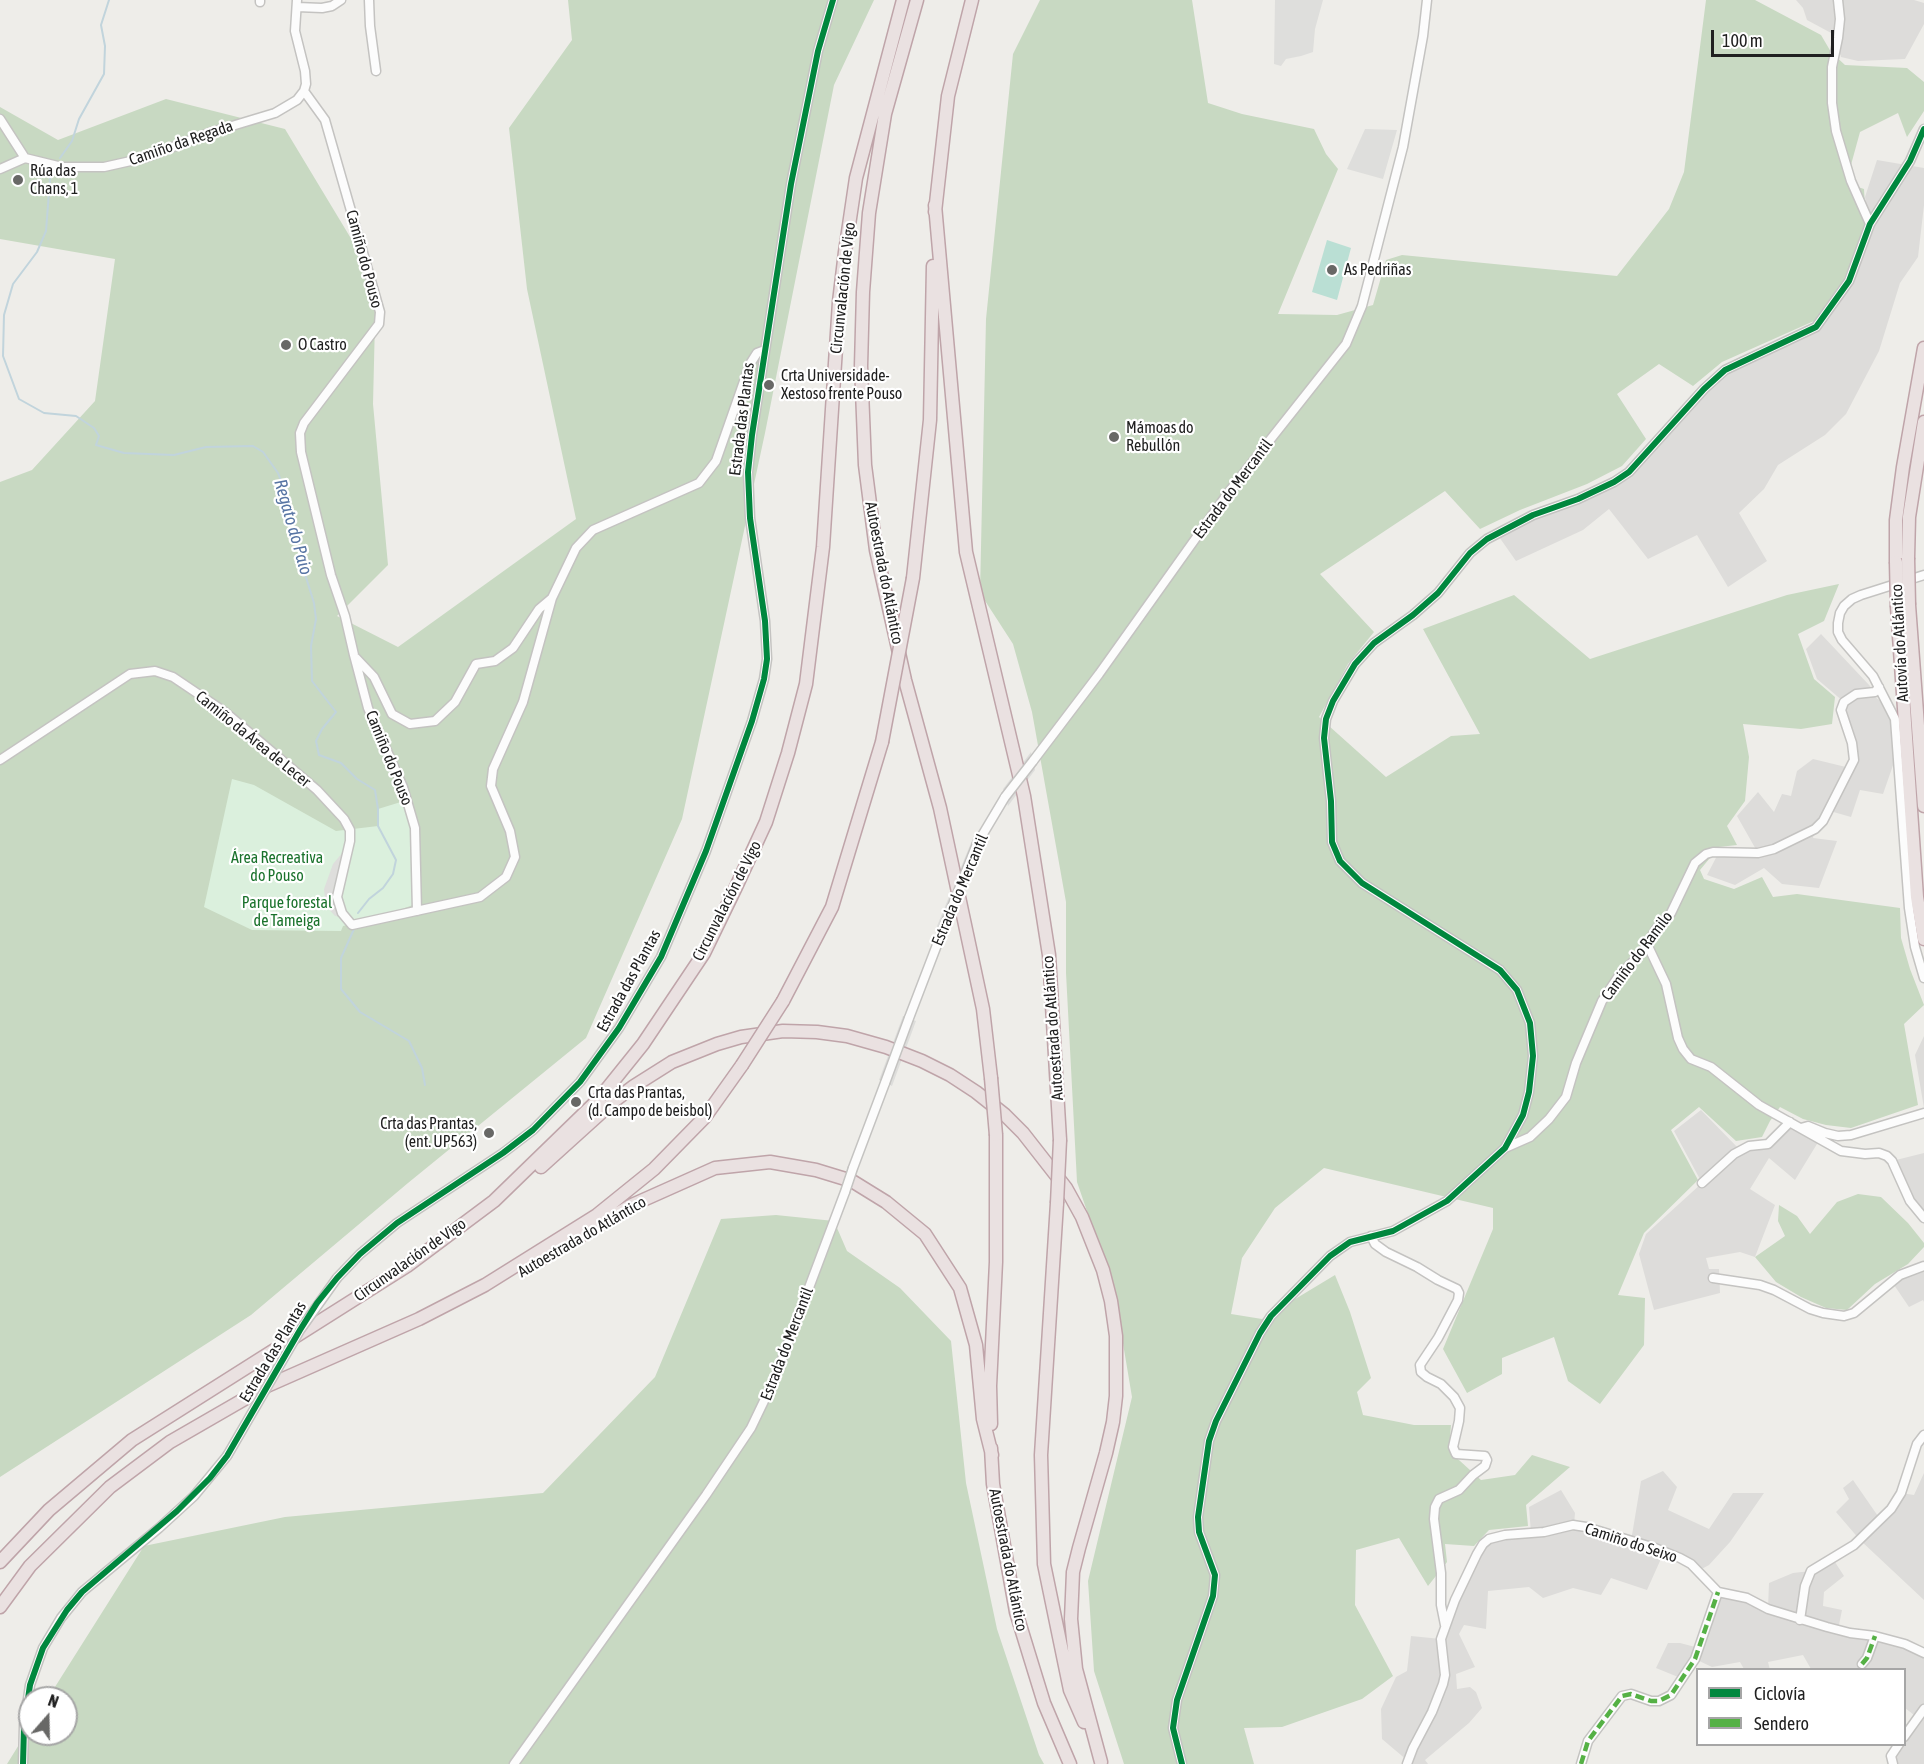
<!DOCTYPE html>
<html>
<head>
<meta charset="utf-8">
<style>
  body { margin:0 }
  #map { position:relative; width:1924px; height:1764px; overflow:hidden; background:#eeede9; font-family:"Asap Condensed",sans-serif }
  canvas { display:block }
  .legend { position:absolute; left:1696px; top:1668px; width:210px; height:78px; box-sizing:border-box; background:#fff; border:2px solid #a6a6a6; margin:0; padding:8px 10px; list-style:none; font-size:18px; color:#202020 }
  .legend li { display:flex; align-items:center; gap:12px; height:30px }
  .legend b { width:30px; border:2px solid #a6a6a6 }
  .north { position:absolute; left:18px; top:1686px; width:60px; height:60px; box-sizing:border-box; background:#fff; border:2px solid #a6a6a6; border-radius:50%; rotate:20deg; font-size:16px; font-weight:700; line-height:24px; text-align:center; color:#202020 }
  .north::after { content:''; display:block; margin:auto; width:21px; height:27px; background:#686866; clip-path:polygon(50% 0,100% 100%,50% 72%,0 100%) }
  .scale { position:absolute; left:1711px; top:30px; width:123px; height:27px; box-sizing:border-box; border:3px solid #202020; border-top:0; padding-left:8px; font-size:18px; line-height:21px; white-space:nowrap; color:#202020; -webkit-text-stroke:4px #fff; paint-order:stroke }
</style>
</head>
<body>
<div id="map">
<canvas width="1924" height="1764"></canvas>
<ul class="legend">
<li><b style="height:8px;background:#00873e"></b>Ciclovía</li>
<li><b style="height:8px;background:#55b145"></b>Sendero</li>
</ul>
<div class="north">N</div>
<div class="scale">100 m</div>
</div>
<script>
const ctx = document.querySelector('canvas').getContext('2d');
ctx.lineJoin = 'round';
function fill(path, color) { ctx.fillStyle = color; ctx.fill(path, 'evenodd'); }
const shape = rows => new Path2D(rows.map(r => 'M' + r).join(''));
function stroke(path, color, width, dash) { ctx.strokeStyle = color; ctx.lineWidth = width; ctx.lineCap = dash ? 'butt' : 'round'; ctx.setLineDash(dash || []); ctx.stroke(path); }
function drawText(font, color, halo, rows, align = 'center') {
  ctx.font = font + ' "Asap Condensed",sans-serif'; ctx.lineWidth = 4.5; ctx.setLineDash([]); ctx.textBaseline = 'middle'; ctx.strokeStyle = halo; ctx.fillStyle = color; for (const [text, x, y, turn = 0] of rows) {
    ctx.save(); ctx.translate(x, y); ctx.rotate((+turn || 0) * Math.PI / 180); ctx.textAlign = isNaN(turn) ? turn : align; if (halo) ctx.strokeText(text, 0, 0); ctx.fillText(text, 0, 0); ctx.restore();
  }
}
const residential = shape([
  [1796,0,1914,0,1924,3,1924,24,1905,59,1858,61,1841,57,1833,34,1807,20,1803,8],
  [1877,160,1924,168,1924,205,1918,257,1900,283,1879,351,1846,414,1825,435,1778,465,1764,489,1739,513,1767,561,1728,587,1697,535,1648,559,1609,509,1583,530,1516,561,1497,534,1614,482,1725,370,1816,327,1849,281,1870,224,1865,197],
  [1821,634,1870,686,1871,694,1890,708,1898,751,1883,794,1860,790,1851,817,1830,811,1815,829,1813,838,1837,841,1819,888,1782,884,1764,868,1735,885,1707,875,1719,852,1758,853,1737,816,1758,792,1774,812,1782,794,1791,796,1797,771,1813,759,1850,768,1854,760,1843,718,1844,702,1817,679,1806,649],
  [1924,1036,1924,1108,1915,1055],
  [1701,1110,1740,1150,1768,1144,1790,1122,1820,1139,1795,1180,1769,1158,1750,1189,1775,1205,1755,1257,1740,1252,1706,1258,1709,1269,1719,1269,1720,1293,1654,1310,1639,1254,1646,1234,1702,1183,1674,1131],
  [1924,1153,1924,1218,1892,1161],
  [1924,1266,1924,1302,1923,1300,1909,1307,1892,1282],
  [1663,1471,1677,1487,1668,1510,1709,1529,1733,1493,1764,1493,1730,1542,1709,1565,1698,1571,1664,1552,1647,1590,1611,1578,1601,1595,1573,1588,1543,1598,1529,1587,1488,1591,1486,1629,1464,1625,1459,1634,1475,1667,1456,1674,1457,1689,1470,1687,1476,1692,1482,1708,1469,1723,1425,1760,1428,1764,1407,1764,1408,1761,1382,1739,1381,1709,1396,1677,1407,1671,1411,1636,1441,1639,1483,1544,1531,1533,1529,1507,1561,1490,1575,1513,1574,1525,1631,1541,1641,1481],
  [1924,1473,1924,1600,1860,1540,1836,1512,1849,1499,1843,1488,1853,1480,1880,1519,1901,1493,1914,1495],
  [1833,1559,1844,1576,1824,1592,1823,1606,1842,1610,1838,1630,1875,1636,1924,1654,1924,1764,1893,1764,1899,1745,1904,1744,1905,1737,1918,1718,1905,1708,1904,1670,1811,1669,1803,1655,1768,1662,1770,1670,1744,1669,1740,1662,1712,1667,1695,1659,1683,1679,1656,1668,1668,1643,1680,1643,1699,1648,1718,1592,1768,1608,1769,1583,1793,1573,1811,1571]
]);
const forest = shape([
  [568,0,874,0,834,85,765,433,682,819,586,1038,408,1183,251,1315,0,1477,0,482,32,470,95,401,115,259,0,239,0,107,58,140,166,99,285,129,376,280,373,404,388,565,337,616,398,647,576,519,527,289,509,128,572,40],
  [1040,0,1192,0,1208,103,1242,114,1314,129,1326,154,1338,169,1278,314,1337,315,1373,305,1386,260,1402,255,1617,276,1669,209,1684,172,1706,0,1755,0,1821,35,1831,52,1845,65,1907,68,1924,82,1924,111,1907,137,1898,113,1860,132,1846,183,1864,189,1866,225,1844,279,1814,321,1722,362,1693,386,1659,364,1617,394,1646,439,1622,466,1587,484,1520,510,1480,529,1445,491,1320,574,1374,632,1348,664,1319,717,1386,777,1451,736,1480,734,1423,629,1514,595,1590,659,1787,595,1839,584,1824,621,1798,634,1814,679,1835,697,1832,724,1801,729,1743,724,1749,757,1745,801,1727,826,1737,845,1719,847,1700,870,1704,879,1734,889,1762,877,1773,897,1797,894,1900,908,1901,938,1910,969,1924,1005,1904,1024,1918,1105,1851,1128,1826,1125,1803,1119,1780,1107,1770,1121,1762,1137,1736,1141,1699,1107,1671,1130,1698,1180,1644,1233,1618,1295,1645,1298,1644,1345,1600,1404,1568,1381,1554,1337,1502,1358,1502,1374,1467,1393,1443,1349,1493,1229,1493,1208,1324,1168,1275,1208,1242,1258,1231,1314,1262,1319,1335,1275,1350,1312,1371,1378,1357,1392,1363,1415,1414,1425,1451,1425,1449,1451,1481,1480,1515,1475,1532,1455,1570,1467,1526,1505,1528,1526,1489,1530,1474,1546,1445,1544,1447,1562,1428,1586,1399,1538,1356,1550,1355,1605,1393,1676,1362,1699,1282,1727,1244,1728,1254,1764,1124,1764,1094,1671,1088,1581,1132,1397,1114,1290,1077,1182,1066,973,1066,902,1032,712,1013,644,980,593,986,319,1013,54],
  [1858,1194,1881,1197,1908,1223,1924,1243,1924,1247,1908,1264,1875,1284,1847,1310,1826,1308,1801,1297,1776,1282,1755,1257,1785,1236,1778,1221,1779,1205,1797,1216,1810,1234,1837,1202],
  [776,1215,834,1221,847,1251,900,1288,951,1341,966,1483,997,1629,1039,1755,1044,1764,7,1764,30,1727,30,1734,66,1734,66,1698,48,1698,144,1546,285,1517,543,1493,655,1377,721,1219]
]);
const park = shape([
  [232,779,254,785,336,831,378,826,378,809,404,801,412,824,413,905,380,917,343,926,341,931,252,930,204,907]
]);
const pitch = shape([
  [1327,240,1351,248,1337,300,1312,292]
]);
const parking = shape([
  [1275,0,1323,0,1315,29,1313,52,1301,56,1286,59,1281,66,1274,64],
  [1365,129,1397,130,1383,179,1347,169],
  [343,852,333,890,336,908,341,917,335,916,326,906,324,889,333,864]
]);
const pier = shape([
  [1031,752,1035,770,1008,806,1003,789],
  [975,833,980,854,943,948,937,926],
  [903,1016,916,1021,892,1086,879,1080]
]);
const stream = shape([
  [60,158,72,141,79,119,104,74,105,46,101,25,109,0],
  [54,169,50,179,46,231,37,252,13,284,4,315,3,356,19,399,44,413,76,416,94,428,99,436,96,445,124,453,174,455,206,447,253,446,263,452,278,473,290,504,304,571,314,603,316,619,311,646,312,681,336,712,322,729,316,741,319,755,341,763,357,779,375,790,378,809,378,826,396,860,393,874,383,888,369,899,358,913],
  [354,929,341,958,341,989,360,1012,409,1041,422,1068,425,1085]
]);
const minor = shape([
  [260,0,260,2],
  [369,0,370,26,376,71],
  [1838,0,1840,19,1838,38,1832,67,1832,103,1836,131,1851,181,1870,224],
  [297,7,322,8,332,6,341,0],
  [304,91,325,120,380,312,379,324,304,423,300,433,301,452,331,575,345,616,354,655,368,708,403,787,415,828,417,911],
  [0,119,25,158,62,167,104,167,144,158,212,132,275,113,297,100,304,91,306,84,305,71,295,31,297,0],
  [0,169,25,158],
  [1924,575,1861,595,1852,599,1844,606,1840,613,1838,623,1838,632,1842,640,1873,676,1895,719,1909,908,1915,947,1924,978],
  [356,658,374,677,392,714,410,724,435,721,455,702,476,664,495,661,513,648,539,609,552,598],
  [0,760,130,674,155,671,173,677,225,712,317,790,344,819,350,830,350,841,337,897,342,913,352,925,480,897,506,877,515,857,510,831,491,786,493,769,523,702,552,598,576,548,593,530,699,483,716,461,750,364,757,353,765,350],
  [1033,761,1099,674,1228,493,1346,344,1362,306,1403,147,1423,36,1427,0],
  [977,844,1005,797],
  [1647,944,1666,984,1678,1038,1683,1049,1691,1059,1711,1067,1759,1105,1841,1151,1865,1154,1879,1153,1887,1156,1892,1161,1910,1201,1924,1218],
  [909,1018,940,937],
  [1801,1128,1808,1126,1825,1133,1838,1136,1851,1135,1924,1113],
  [1505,1148,1530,1137,1549,1119,1566,1097,1576,1063,1602,1001,1618,977,1642,952,1656,929,1671,913,1695,863,1706,854,1713,852,1758,853,1774,849,1815,829,1823,821,1854,760,1852,743,1841,710,1844,702,1856,694,1875,692,1879,687],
  [853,1168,885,1083],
  [1702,1183,1734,1154,1749,1146,1768,1144,1790,1122],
  [1371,1236,1375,1244,1386,1252,1417,1267,1438,1280,1457,1289,1459,1293,1458,1300,1438,1338,1420,1365,1421,1372,1427,1377,1441,1384,1454,1397,1460,1408,1459,1421,1453,1447,1456,1454,1485,1456,1487,1460,1485,1466,1473,1475,1459,1490,1439,1499,1435,1507,1434,1519,1441,1573,1441,1605,1445,1625],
  [337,1278,360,1254,397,1223,503,1153,533,1130,580,1082,619,1028,661,957,706,851,752,721,764,679,767,659,765,621,750,518,748,472,752,435,791,184,818,51,833,0],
  [1713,1278,1760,1285,1774,1290,1810,1309,1823,1313,1844,1316,1854,1313,1900,1275,1924,1266],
  [1800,1620,1805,1586,1811,1571,1854,1545,1891,1509,1901,1493,1917,1444,1924,1435],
  [1862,1664,1867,1658,1875,1636],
  [1904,1737,1924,1709],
  [23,1764,24,1726,30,1685,43,1648,61,1618,82,1592,159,1528,194,1496,227,1456],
  [514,1764,706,1495,751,1428,775,1378,845,1192],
  [1182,1764,1173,1728,1177,1700,1213,1596,1215,1575,1199,1532,1198,1517,1209,1441,1216,1421,1260,1333,1271,1316,1330,1256,1350,1242,1393,1231,1447,1201,1505,1148,1523,1115,1529,1092,1533,1056,1530,1023,1517,990,1500,970,1362,883,1340,861,1332,842,1331,801,1324,738,1326,719,1333,701,1355,664,1374,643,1413,615,1438,593,1470,553,1487,539,1533,515,1578,499,1614,482,1629,472,1704,389,1725,370,1816,327,1849,281,1870,224,1910,161,1924,129],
  [1407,1764,1413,1748,1432,1712,1443,1684,1445,1675,1441,1639,1455,1600,1477,1554,1483,1544,1489,1539,1505,1535,1544,1532,1573,1525,1586,1527,1655,1548,1680,1558,1691,1564,1718,1592,1747,1598,1768,1609,1827,1627,1850,1633,1875,1636,1905,1644,1924,1653],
  [1581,1764,1588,1741,1622,1696,1631,1694,1651,1701,1659,1701,1671,1695,1695,1659,1718,1592],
  [1893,1764,1891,1756,1899,1744]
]);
const highway = shape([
  [917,0,885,114,869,213,863,292,861,366,865,465,876,550,905,680,940,808,983,1009,991,1078],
  [935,205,966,552,1024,796,1049,955,1060,1140],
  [935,212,948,96,972,0],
  [1908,558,1909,517,1924,422],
  [1896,562,1896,520,1903,467,1924,348],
  [913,578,930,420,933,266],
  [1909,605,1924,806],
  [1897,607,1917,897,1924,939],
  [783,1001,832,907,882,742],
  [541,1167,614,1101,634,1086,672,1062,717,1044,741,1037,783,1031,817,1032,847,1036,886,1047,922,1061,950,1075,976,1092,1005,1115,1023,1133,1066,1188,1082,1217,1103,1270,1111,1301,1116,1336,1116,1396,1113,1422,1106,1453,1079,1548,1073,1572,1072,1596,1071,1619,1076,1669,1101,1762],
  [1057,1203,1041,1455,1044,1564,1070,1690,1084,1722],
  [538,1261,632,1205,715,1168,770,1162,816,1170,852,1181,886,1202,925,1234,960,1288,976,1345,983,1419,992,1455],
  [991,1424,990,1386,996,1262,996,1135],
  [991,1448,993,1484,1016,1612,1044,1703,1070,1764],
  [0,1562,49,1510,132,1440,407,1266,494,1201,598,1100,643,1044,704,953,736,887,766,822,788,753,806,684,823,547,839,302,845,252,856,178,903,0],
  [0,1607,30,1566,110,1487,170,1442,267,1386,419,1319,485,1285,597,1215,654,1169,705,1117,742,1065]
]);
const minorBridge = shape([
  [1005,797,1033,761],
  [940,937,977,844],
  [885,1083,909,1018],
  [845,1192,853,1168],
  [227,1456,300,1330,337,1278]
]);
const highwayBridge = shape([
  [1908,558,1909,605],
  [1896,562,1897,607],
  [882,742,913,578],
  [742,1065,783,1001],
  [991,1078,996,1135],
  [1057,1203,1060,1140]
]);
const quiet = shape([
  [1862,1664,1867,1658,1875,1636],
  [1581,1764,1588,1741,1622,1696,1631,1694,1651,1701,1659,1701,1671,1695,1695,1659,1718,1592]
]);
const cycleway = shape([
  [23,1764,24,1726,30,1685,43,1648,67,1610,82,1592,177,1511,210,1478,227,1456,300,1330,317,1303,337,1278,360,1254,397,1223,503,1153,533,1130,580,1082,619,1028,661,957,706,851,752,721,764,679,767,659,765,621,750,518,748,472,752,435,791,184,818,51,833,0],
  [1182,1764,1173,1728,1177,1700,1213,1596,1215,1575,1199,1532,1198,1517,1209,1441,1216,1421,1260,1333,1271,1316,1330,1256,1350,1242,1393,1231,1447,1201,1505,1148,1523,1115,1529,1092,1533,1056,1530,1023,1517,990,1500,970,1362,883,1340,861,1332,842,1331,801,1324,738,1326,719,1333,701,1355,664,1374,643,1413,615,1438,593,1470,553,1487,539,1533,515,1578,499,1614,482,1629,472,1704,389,1725,370,1816,327,1849,281,1870,224,1910,161,1924,129]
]);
const markers = [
  [18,180,6,"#686866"],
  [1332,270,6,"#686866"],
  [286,345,6,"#686866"],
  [769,385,6,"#686866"],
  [1114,437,6,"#686866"],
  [576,1102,6,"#686866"],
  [489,1133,6,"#686866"]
];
const streetNames = [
  ["Camiño da Regada",181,143,-19],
  ["Camiño do Pouso",364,259,75],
  ["Circunvalación de Vigo",843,288,-84],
  ["Estrada das Plantas",742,419,-83],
  ["Estrada do Mercantil",1233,489,-53],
  ["Autoestrada do Atlántico",884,573,79],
  ["Autovía do Atlántico",1900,643,-93],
  ["Camiño da Área de Lecer",253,739,39],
  ["Camiño do Pouso",389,758,68],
  ["Estrada do Mercantil",960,890,-67],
  ["Circunvalación de Vigo",727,901,-63],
  ["Camiño do Ramilo",1637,956,-53],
  ["Estrada das Plantas",629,981,-61],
  ["Autoestrada do Atlántico",1053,1028,-94],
  ["Autoestrada do Atlántico",582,1237,-30],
  ["Circunvalación de Vigo",410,1260,-35],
  ["Estrada do Mercantil",787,1344,-69],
  ["Estrada das Plantas",273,1352,-59],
  ["Camiño do Seixo",1631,1543,18],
  ["Autoestrada do Atlántico",1008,1560,79]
];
const poiNames = [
  ["Rúa das",30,171],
  ["Chans, 1",30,189],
  ["As Pedriñas",1344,270],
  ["O Castro",298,345],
  ["Crta Universidade-",781,376],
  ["Xestoso frente Pouso",781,394],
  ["Mámoas do",1126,428],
  ["Rebullón",1126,446],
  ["Crta das Prantas,",588,1093],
  ["(d. Campo de beisbol)",588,1111],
  ["Crta das Prantas,",477,1124,"right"],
  ["(ent. UP563)",477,1142,"right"]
];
const parkNames = [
  ["Área Recreativa",277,858],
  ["do Pouso",277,876],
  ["Parque forestal",287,903],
  ["de Tameiga",287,921]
];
const waterNames = [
  ["Regato do Paio",293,527,74]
];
fill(residential, '#dddcda');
fill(forest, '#c8d9c2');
fill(park, '#dbf0dd');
fill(pitch, '#badfd4');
fill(parking, '#dededc');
fill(pier, '#dddddb');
stroke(stream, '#c1d4dc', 2);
stroke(minor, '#c4c3c1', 11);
stroke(highway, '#bfa4a9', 15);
stroke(minor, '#fcfcfc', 8);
stroke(highway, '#eae1e1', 12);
stroke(minorBridge, '#c4c3c1', 11, []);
stroke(highwayBridge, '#bfa4a9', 15, []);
stroke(minorBridge, '#fcfcfc', 8);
stroke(highwayBridge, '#eae1e1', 12);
stroke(quiet, '#55b145', 4.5, [9, 4.5]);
stroke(cycleway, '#00873e', 6);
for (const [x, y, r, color] of markers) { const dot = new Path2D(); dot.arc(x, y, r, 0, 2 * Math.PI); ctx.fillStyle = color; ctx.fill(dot); stroke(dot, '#fff', 2); }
drawText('16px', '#202020', '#fff', streetNames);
drawText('16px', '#202020', '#fff', poiNames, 'left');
drawText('16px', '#1a722c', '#fff', parkNames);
drawText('italic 18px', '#5875a4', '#fff', waterNames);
</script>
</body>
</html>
